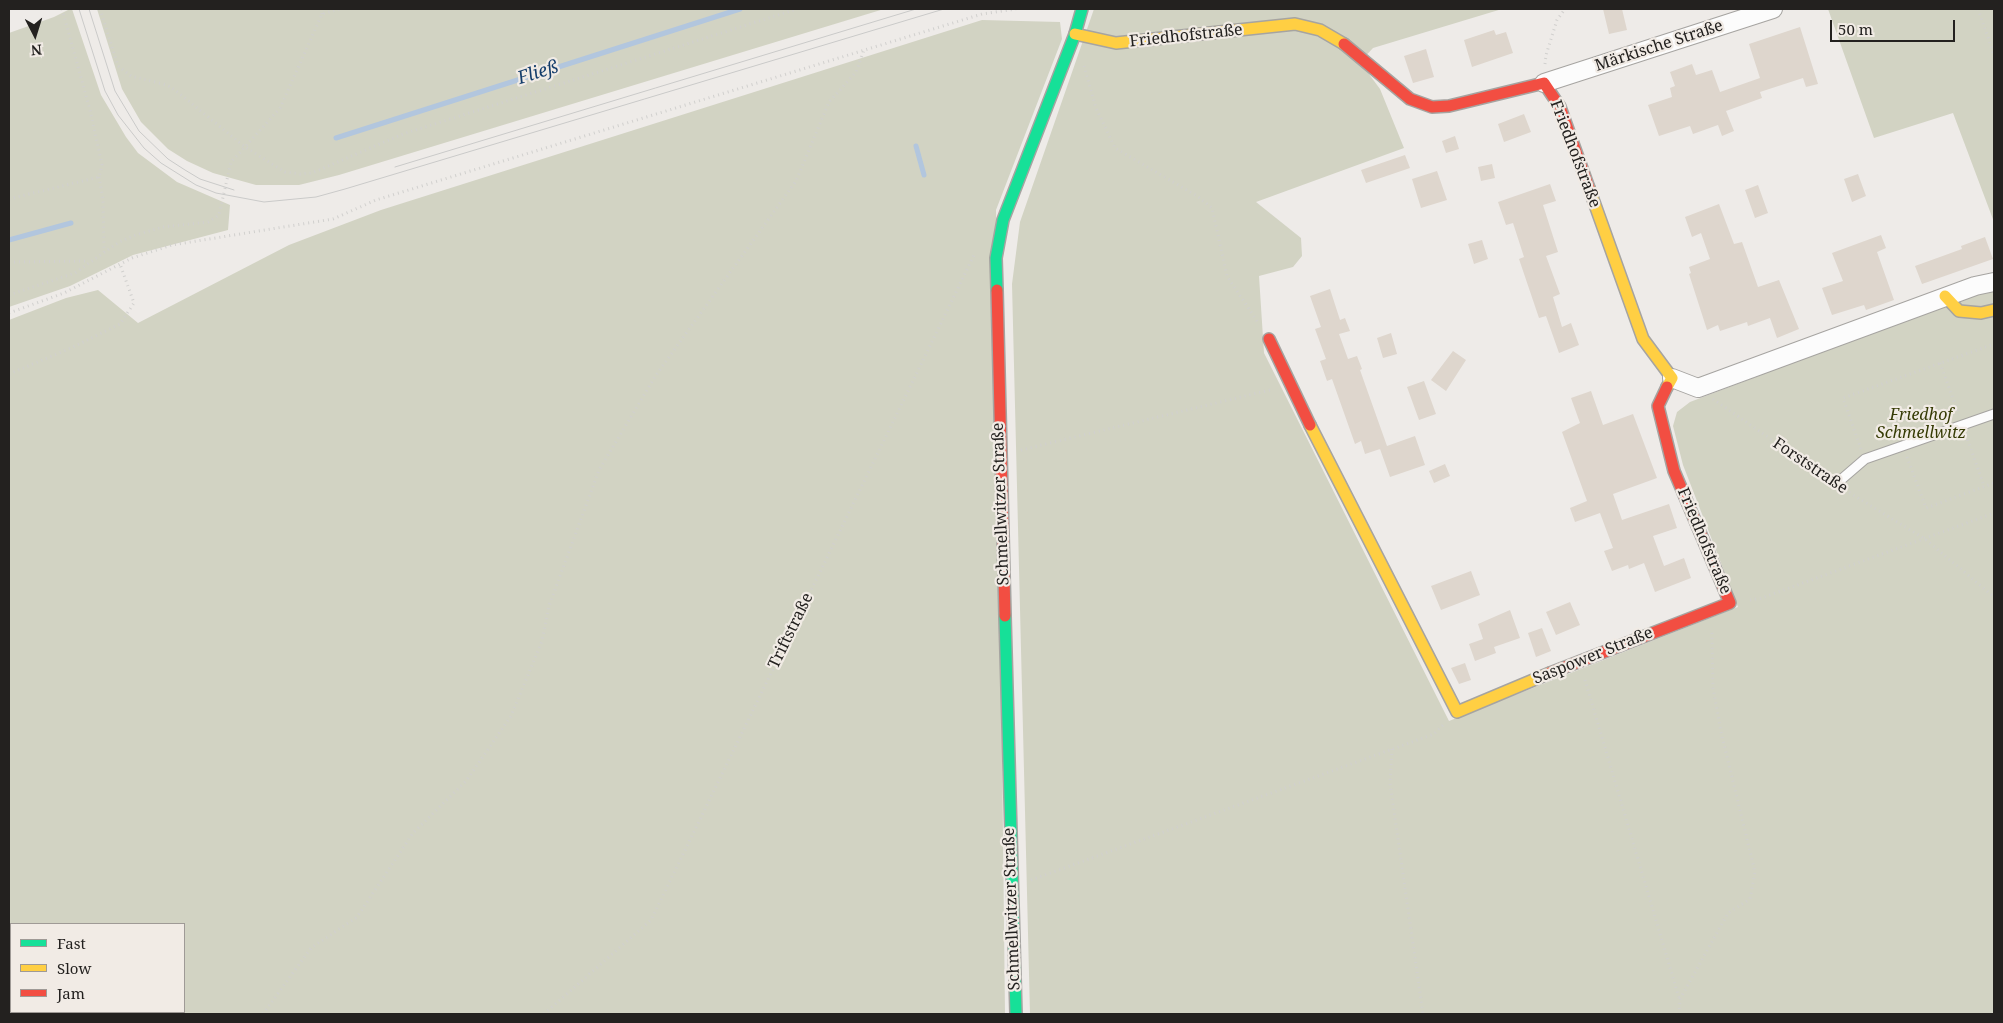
<!DOCTYPE html>
<html>
<head>
<meta charset="utf-8">
<style>
  body { margin:0 }
  #map { position:relative; width:2003px; height:1023px; overflow:hidden; background:#eeebe8; font-family:"Noto Serif",serif }
  canvas { display:block }
  .frame { position:absolute; inset:0; border:10px solid #23211f; pointer-events:none }
  .legend { position:absolute; left:10px; top:923px; width:175px; height:90px; box-sizing:border-box; background:#f1ebe5; border:1px solid #9f9a96; margin:0; padding:6px 9px; list-style:none; font-size:15px; color:#23211f }
  .legend li { display:flex; align-items:center; gap:10px; height:25px }
  .legend b { width:25px; border:1px solid #9f9a96 }
  .north { position:absolute; left:10px; top:10px; width:50px; height:50px; -webkit-text-stroke:4px #f1ebe5; paint-order:stroke; rotate:175deg; font-size:14px; font-weight:700; line-height:20px; text-align:center; color:#23211f }
  .north::after { content:''; display:block; margin:auto; width:18px; height:22px; background:#23211f; clip-path:polygon(50% 0,100% 100%,50% 72%,0 100%) }
  .scale { position:absolute; left:1830px; top:20px; width:125px; height:22px; box-sizing:border-box; border:2px solid #23211f; border-top:0; padding-left:6px; font-size:15px; line-height:18px; white-space:nowrap; color:#23211f; -webkit-text-stroke:4px #f1ebe5; paint-order:stroke }
</style>
</head>
<body>
<div id="map">
<canvas width="2003" height="1023"></canvas>
<div class="frame"></div>
<ul class="legend">
<li><b style="height:6px;background:#16e098"></b>Fast</li>
<li><b style="height:6px;background:#ffcf43"></b>Slow</li>
<li><b style="height:6px;background:#f24e42"></b>Jam</li>
</ul>
<div class="north">N</div>
<div class="scale">50 m</div>
</div>
<script>
const ctx = document.querySelector('canvas').getContext('2d');
ctx.lineJoin = 'round';
function fill(path, color) { ctx.fillStyle = color; ctx.fill(path, 'evenodd'); }
const shape = rows => new Path2D(rows.map(r => 'M' + r).join(''));
function stroke(path, color, width, dash) { ctx.strokeStyle = color; ctx.lineWidth = width; ctx.lineCap = dash ? 'butt' : 'round'; ctx.setLineDash(dash || []); ctx.stroke(path); }
function drawText(font, color, halo, rows, align = 'center') {
  ctx.font = font + ' "Noto Serif",serif'; ctx.lineWidth = 4.5; ctx.setLineDash([]); ctx.textBaseline = 'middle'; ctx.strokeStyle = halo; ctx.fillStyle = color; for (const [text, x, y, turn = 0] of rows) {
    ctx.save(); ctx.translate(x, y); ctx.rotate((+turn || 0) * Math.PI / 180); ctx.textAlign = isNaN(turn) ? turn : align; if (halo) ctx.strokeText(text, 0, 0); ctx.fillText(text, 0, 0); ctx.restore();
  }
}
const green = shape([
  [70,9,72,9,101,95,126,137,138,153,177,182,230,205,228,230,133,255,70,286,9,307,9,33,54,17],
  [97,9,884,9,339,175,299,185,256,185,213,173,187,161,168,149,141,122,122,89],
  [1094,9,1502,9,1373,48,1360,62,1380,89,1404,148,1256,202,1301,238,1302,256,1293,267,1259,276,1264,353,1449,721,1738,607,1683,465,1673,426,1677,412,1690,402,1994,286,1994,1014,1030,1014,1012,284,1020,222],
  [1828,9,1994,9,1994,222,1953,113,1874,138],
  [982,20,1060,22,1062,39,996,210,1005,1014,9,1014,9,320,66,298,98,290,138,323,289,245,381,210],
  [11,924,184,924,184,1012,11,1012]
]);
const stream = shape([
  [336,138,740,9],
  [916,146,924,175],
  [9,240,71,223]
]);
const building = shape([
  [1603,9,1622,9,1627,30,1609,34],
  [1800,27,1818,84,1806,87,1803,78,1760,92,1762,98,1726,111,1734,131,1722,136,1718,125,1693,134,1690,126,1659,136,1648,105,1672,97,1670,88,1675,86,1670,72,1692,64,1696,75,1712,70,1720,92,1760,78,1749,44],
  [1494,30,1496,35,1506,32,1513,53,1472,67,1464,40],
  [1426,49,1434,77,1413,83,1404,56],
  [1524,114,1531,132,1504,142,1498,124],
  [1455,136,1459,149,1446,153,1442,141],
  [1405,155,1410,168,1366,183,1361,170],
  [1492,164,1495,178,1481,181,1478,167],
  [1437,171,1447,200,1421,208,1412,179],
  [1858,174,1866,196,1852,202,1844,179],
  [1550,184,1556,201,1543,205,1558,252,1546,256,1560,294,1553,297,1562,327,1571,323,1579,345,1559,353,1546,316,1539,318,1519,259,1524,257,1513,223,1506,225,1498,202],
  [1758,185,1768,213,1755,218,1745,190],
  [1719,204,1734,244,1742,242,1758,287,1779,280,1799,329,1777,338,1770,318,1748,326,1747,322,1720,331,1718,325,1707,330,1689,274,1691,273,1689,267,1710,259,1701,233,1692,237,1685,217],
  [1881,235,1886,248,1877,252,1894,300,1866,310,1864,305,1832,315,1822,288,1843,281,1832,253],
  [1985,237,1993,259,1922,284,1915,266,1962,249,1961,246],
  [1482,240,1488,259,1474,264,1468,244],
  [1330,289,1340,320,1345,318,1350,331,1339,334,1348,359,1357,356,1362,369,1360,370,1387,446,1415,436,1425,465,1390,477,1380,449,1386,447,1365,454,1361,441,1355,444,1332,379,1327,381,1320,361,1326,359,1315,329,1321,327,1310,296],
  [1391,333,1397,354,1383,358,1377,338],
  [1453,351,1466,360,1446,391,1431,380],
  [1424,381,1436,414,1419,420,1407,387],
  [1591,391,1603,425,1633,414,1657,478,1613,494,1622,520,1669,504,1677,528,1653,536,1664,566,1684,558,1691,578,1655,592,1644,563,1629,569,1628,565,1612,571,1604,551,1613,548,1600,513,1575,522,1570,508,1587,501,1562,432,1580,423,1571,398],
  [1445,464,1450,476,1434,483,1429,471],
  [1471,571,1480,595,1441,610,1431,586],
  [1570,602,1580,625,1556,635,1546,612],
  [1510,610,1520,638,1494,647,1496,653,1475,661,1469,644,1483,639,1478,624],
  [1542,628,1551,651,1536,657,1528,633],
  [1465,663,1471,680,1459,684,1451,668]
]);
const path = shape([
  [100,9,118,66,131,76,167,85,175,90,245,147,280,108,322,14,340,9],
  [1978,9,1994,55],
  [322,14,322,9],
  [1545,64,1546,55,1557,20,1565,9],
  [1084,66,1096,108,1115,148,1197,196,1212,208,1227,276,1259,324],
  [99,177,103,199,104,252],
  [9,199,99,177,102,165,90,110,62,9],
  [9,262,88,261],
  [9,295,75,273,119,242,136,235,163,227,208,222,219,215,231,162,245,147,285,172,300,174,312,173,403,134,797,9],
  [9,313,64,293,132,258,172,245,333,219,376,200,982,14,1016,9],
  [1940,363,1959,415],
  [9,374,71,348,120,324,134,303,120,264],
  [1713,399,1827,478],
  [1966,435,1984,486],
  [1861,449,1843,398,1994,344],
  [1021,450,1270,390],
  [1907,457,1926,508,1994,483],
  [1845,490,1925,539,1994,597],
  [1750,600,1762,598,1994,513],
  [1585,680,1679,998],
  [1392,749,1390,783,1423,1014],
  [1031,880,1434,734,1443,725],
  [263,1014,311,948,357,917,413,833,466,781,511,716,542,641,549,606,599,470,656,375,796,181,829,102,856,72,864,50],
  [544,1014,651,920,975,253],
  [1679,1014,1680,999,1728,913,1750,899,1755,872,1721,732,1713,688,1712,632]
]);
const lane = shape([
  [1836,484,1865,459,1994,414]
]);
const street = shape([
  [1544,83,1773,9],
  [1672,378,1698,388,1975,286,1994,282]
]);
const fast = shape([
  [997,290,996,258,1003,220,1075,34,1082,9],
  [1005,616,1016,1014]
]);
const slow = shape([
  [1075,34,1116,43,1295,24,1320,30,1344,44],
  [1589,188,1643,339,1672,378,1667,387],
  [1945,296,1959,311,1981,313,1994,310],
  [1310,425,1457,712,1550,673]
]);
const jam = shape([
  [1344,44,1410,99,1432,107,1449,106,1544,83,1560,107,1589,188],
  [997,290,1005,616],
  [1269,339,1310,425],
  [1550,673,1730,603,1674,471,1658,406,1667,387]
]);
const tram = shape([
  [79,9,105,91,118,115,144,148,161,163,196,185,216,193,264,202,316,197,345,189,944,9],
  [89,9,115,91,139,131,168,159,185,170,200,179,234,190],
  [395,167,916,9]
]);
const streetNames = [
  ["Friedhofstraße",1186,36,-6],
  ["Märkische Straße",1659,46,-18],
  ["Friedhofstraße",1575,154,69],
  ["Forststraße",1810,466,34],
  ["Schmellwitzer Straße",1001,504,-92],
  ["Friedhofstraße",1704,541,67],
  ["Triftstraße",791,631,-64],
  ["Saspower Straße",1593,656,-22],
  ["Schmellwitzer Straße",1012,909,-92]
];
const parkNames = [
  ["Friedhof",1921,415],
  ["Schmellwitz",1921,433]
];
const waterNames = [
  ["Fließ",538,73,-18]
];
fill(green, '#d2d3c3');
stroke(stream, '#b2c6de', 5);
fill(building, '#ded6cd');
stroke(lane, '#a6a4a1', 11);
stroke(street, '#a6a4a1', 20);
stroke(fast, '#a6a4a1', 14);
stroke(slow, '#a6a4a1', 14);
stroke(jam, '#a6a4a1', 14);
stroke(path, '#d1d0ce', 3, [1, 4]);
stroke(lane, '#fcfcfc', 9);
stroke(street, '#fcfcfc', 18);
stroke(fast, '#16e098', 11);
stroke(slow, '#ffcf43', 11);
stroke(jam, '#f24e42', 11);
stroke(tram, '#cacac9', 1);
drawText('16px', '#23211f', '#f1ebe5', streetNames);
drawText('italic 16px', '#363b05', '#f1ebe5', parkNames);
drawText('italic 18px', '#143d6b', '#f1ebe5', waterNames);
</script>
</body>
</html>
